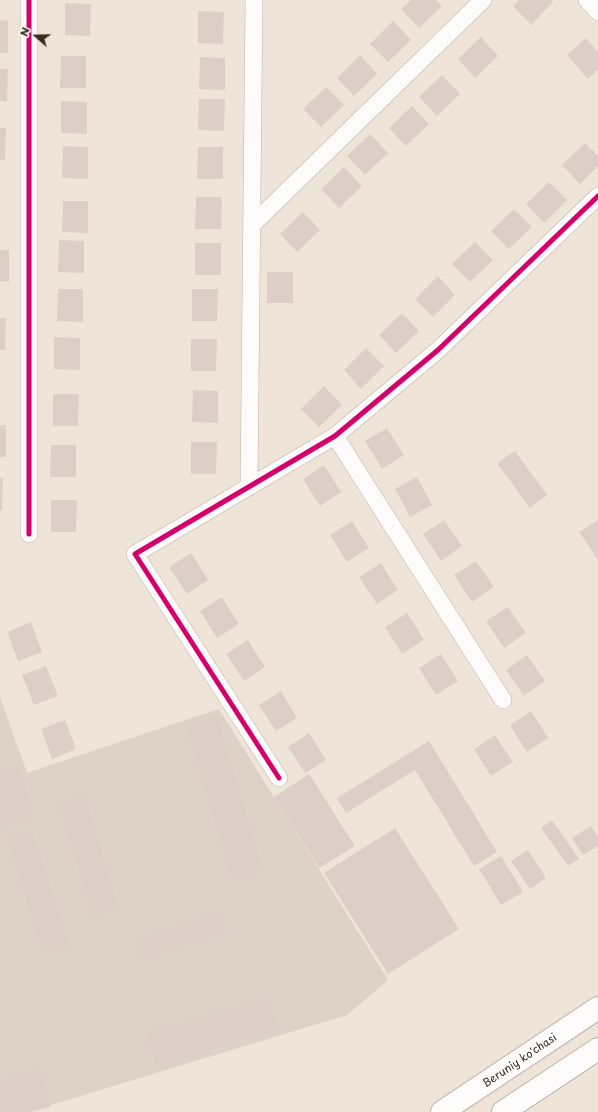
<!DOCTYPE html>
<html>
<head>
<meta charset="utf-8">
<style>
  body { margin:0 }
  #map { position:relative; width:598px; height:1112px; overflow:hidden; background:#eee5d8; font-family:"Playpen Sans",sans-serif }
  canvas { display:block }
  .north { position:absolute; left:16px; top:16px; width:40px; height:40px; -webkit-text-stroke:3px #fff; paint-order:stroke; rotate:290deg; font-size:11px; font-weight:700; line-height:16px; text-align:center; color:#3b2a1e }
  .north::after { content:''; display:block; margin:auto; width:14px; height:18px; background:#3b2a1e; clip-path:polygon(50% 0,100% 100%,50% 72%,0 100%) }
</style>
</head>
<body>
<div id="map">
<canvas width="598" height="1112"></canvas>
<div class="north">N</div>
</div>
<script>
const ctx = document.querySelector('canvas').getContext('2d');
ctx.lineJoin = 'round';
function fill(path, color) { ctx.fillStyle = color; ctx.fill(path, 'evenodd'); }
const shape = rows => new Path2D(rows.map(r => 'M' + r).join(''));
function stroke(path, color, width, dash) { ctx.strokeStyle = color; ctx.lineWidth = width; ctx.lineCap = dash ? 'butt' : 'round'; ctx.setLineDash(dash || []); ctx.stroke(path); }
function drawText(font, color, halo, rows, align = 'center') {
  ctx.font = font + ' "Playpen Sans",sans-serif'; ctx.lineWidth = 3.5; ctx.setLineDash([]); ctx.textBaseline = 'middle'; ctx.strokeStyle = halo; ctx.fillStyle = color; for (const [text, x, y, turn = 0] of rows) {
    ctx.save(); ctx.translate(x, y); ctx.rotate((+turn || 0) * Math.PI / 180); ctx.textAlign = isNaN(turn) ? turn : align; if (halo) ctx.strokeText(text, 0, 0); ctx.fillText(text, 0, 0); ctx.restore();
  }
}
const industrial = shape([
  [0,697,27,773,219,709,388,980,347,1015,28,1112,0,1112]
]);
const building = shape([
  [411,0,436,0,442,6,419,28,401,9],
  [519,0,551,0,553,2,531,25,513,6],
  [65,3,91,4,90,36,65,35],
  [198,11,224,12,223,44,198,43],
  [0,20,8,21,8,53,0,53],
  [393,21,411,40,388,62,370,44],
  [481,37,498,56,475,78,458,59],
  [586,38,598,52,598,70,588,79,567,55],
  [360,55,377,74,354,96,337,78],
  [61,56,86,56,86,88,60,88],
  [200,57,225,58,225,90,199,89],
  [0,69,8,69,7,101,0,101],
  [442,75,460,94,437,116,419,97],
  [326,87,344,105,321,127,303,109],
  [199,99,225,99,224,131,198,130],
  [61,101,87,102,87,134,61,133],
  [412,106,429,124,406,146,389,128],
  [0,128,6,128,5,160,0,160],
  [370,134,388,153,365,175,347,156],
  [585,143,598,156,598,166,580,184,562,165],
  [63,146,88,147,88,179,62,178],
  [198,147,223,147,223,179,197,179],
  [344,167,362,186,339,208,321,189],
  [549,182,567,200,544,223,526,204],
  [196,197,222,197,221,229,195,229],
  [63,201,88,201,88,233,62,232],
  [514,209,532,227,509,249,491,231],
  [303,212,320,230,297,252,280,234],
  [59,240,84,241,84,273,58,272],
  [475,242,493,260,470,282,452,264],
  [195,243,221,243,221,275,195,275],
  [0,250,9,250,9,282,0,281],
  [267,272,293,272,293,303,267,303],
  [438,276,455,295,433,317,415,299],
  [58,289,83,289,83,322,57,321],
  [192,289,218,289,217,321,192,321],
  [402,313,419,331,396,353,379,335],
  [0,318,6,318,5,350,0,350],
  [54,337,80,338,80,370,54,369],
  [191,339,217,339,216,371,191,371],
  [366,348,384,366,361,389,344,370],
  [324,386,342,405,319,427,301,409],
  [193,390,218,391,218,423,192,422],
  [53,394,79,394,78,426,53,426],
  [0,425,6,425,6,457,0,457],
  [387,428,404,455,382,469,365,441],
  [191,442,217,442,216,474,191,474],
  [51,445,76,445,76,477,50,477],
  [515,451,547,495,530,508,497,463],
  [324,465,341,492,320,506,303,479],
  [417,477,432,505,410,517,395,489],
  [0,478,3,478,2,510,0,510],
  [51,500,77,500,76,532,51,532],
  [444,520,462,546,441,561,423,534],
  [598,520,598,560,579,532],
  [352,521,369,548,347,562,330,535],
  [191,553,208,580,187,594,169,567],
  [476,561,494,587,472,602,454,575],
  [381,563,398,590,377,604,359,577],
  [222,597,239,624,217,638,200,611],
  [508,607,526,633,504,648,486,621],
  [407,613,424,640,402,654,385,627],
  [31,622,42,652,18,661,7,632],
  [248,640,265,667,244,681,226,654],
  [441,654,458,681,436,695,419,668],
  [527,655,545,681,524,696,506,670],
  [46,666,58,696,34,705,22,675],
  [281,691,297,718,276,731,259,705],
  [531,711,548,738,527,752,510,725],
  [216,715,263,872,233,881,186,725],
  [65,720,76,749,52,759,41,729],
  [309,733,326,760,305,773,288,747],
  [495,735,513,762,491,776,474,749],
  [429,741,497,852,474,866,415,770,346,813,337,798],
  [18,767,34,817,0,828,0,773],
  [309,774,355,846,319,868,274,797],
  [84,795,118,908,93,916,59,803],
  [552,820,579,859,568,866,541,828],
  [591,826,598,837,598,846,583,855,572,838],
  [395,828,459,929,388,974,324,873],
  [31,829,69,946,44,954,7,837],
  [528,850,546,878,530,889,511,861],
  [501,856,523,892,501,905,479,869],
  [220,911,226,932,141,959,134,939],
  [268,997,278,1030,157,1067,147,1033],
  [40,1069,50,1107,30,1112,0,1112,0,1080]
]);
const minor = shape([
  [29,0,29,534],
  [587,0,598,12],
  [253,224,483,0],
  [335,436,503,700],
  [249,487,254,0],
  [279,778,135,554,335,436,438,350,598,196]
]);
const secondary = shape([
  [442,1112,598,1008],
  [503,1112,598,1049]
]);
const cycleway = shape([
  [29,0,29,534],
  [279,778,135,554,335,436,438,350,598,196]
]);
const streetNames = [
  ["Beruniy ko'chasi",520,1061,-34]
];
fill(industrial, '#dcd2c7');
fill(building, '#ddcfc8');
stroke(minor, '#b9b2a9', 18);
stroke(secondary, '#b9b2a9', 24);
stroke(minor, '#fcfbf9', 17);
stroke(secondary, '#fcfbf9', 22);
stroke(cycleway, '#d6006c', 5);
drawText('11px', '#3b2a1e', '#fff', streetNames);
</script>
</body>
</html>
